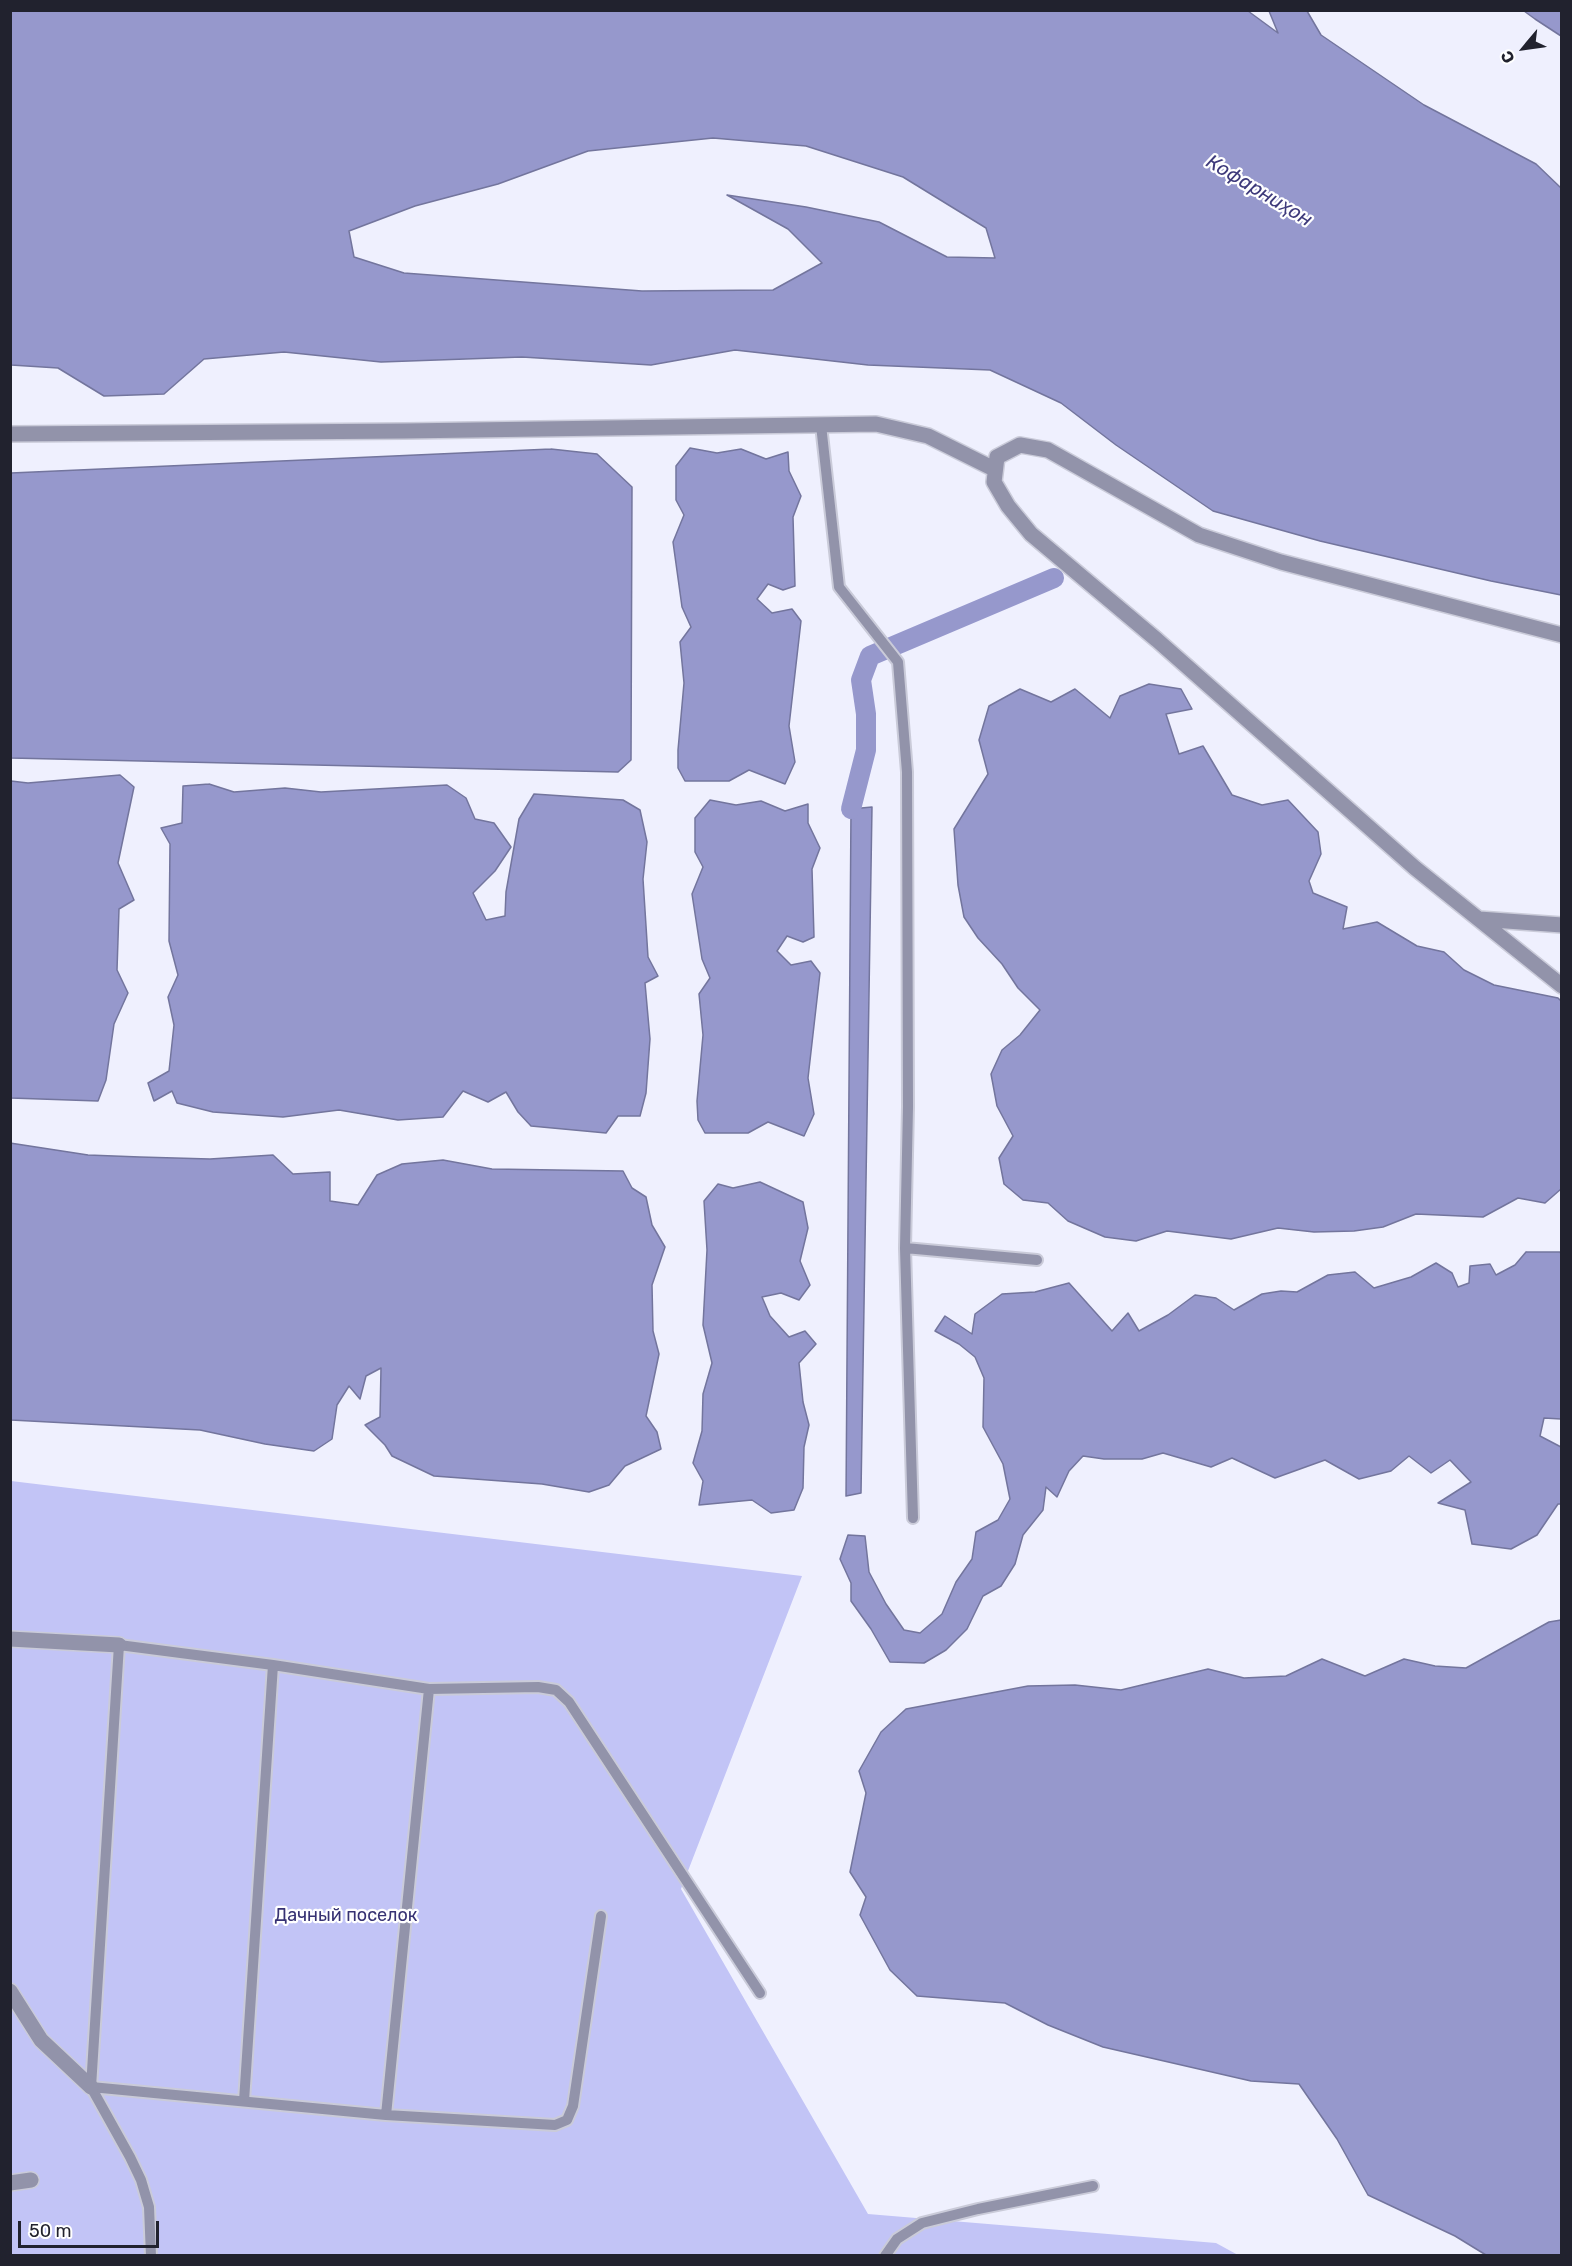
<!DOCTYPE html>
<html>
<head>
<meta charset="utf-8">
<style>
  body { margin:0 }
  #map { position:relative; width:1572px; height:2266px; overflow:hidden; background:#eff0fe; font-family:Rubik,sans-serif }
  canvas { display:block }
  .frame { position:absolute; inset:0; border:12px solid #21222e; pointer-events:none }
  .north { position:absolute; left:1494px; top:18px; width:60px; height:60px; -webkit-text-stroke:4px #fff; paint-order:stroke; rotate:241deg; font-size:16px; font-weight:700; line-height:24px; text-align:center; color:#21222e }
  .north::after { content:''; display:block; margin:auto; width:21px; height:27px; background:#21222e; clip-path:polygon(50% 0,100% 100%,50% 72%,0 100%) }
  .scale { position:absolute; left:18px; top:2221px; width:141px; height:27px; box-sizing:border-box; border:3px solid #21222e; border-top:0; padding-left:8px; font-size:18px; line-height:21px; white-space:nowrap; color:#21222e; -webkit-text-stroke:4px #fff; paint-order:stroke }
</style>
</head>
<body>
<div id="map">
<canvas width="1572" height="2266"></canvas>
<div class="frame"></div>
<div class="north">С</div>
<div class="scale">50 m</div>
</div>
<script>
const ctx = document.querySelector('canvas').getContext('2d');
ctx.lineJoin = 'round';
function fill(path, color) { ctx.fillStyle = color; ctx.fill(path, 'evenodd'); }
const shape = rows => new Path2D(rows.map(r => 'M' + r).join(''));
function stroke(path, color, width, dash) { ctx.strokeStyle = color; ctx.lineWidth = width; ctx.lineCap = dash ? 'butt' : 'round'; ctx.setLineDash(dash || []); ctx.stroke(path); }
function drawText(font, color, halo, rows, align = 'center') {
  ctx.font = font + ' Rubik,sans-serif'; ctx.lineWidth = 4.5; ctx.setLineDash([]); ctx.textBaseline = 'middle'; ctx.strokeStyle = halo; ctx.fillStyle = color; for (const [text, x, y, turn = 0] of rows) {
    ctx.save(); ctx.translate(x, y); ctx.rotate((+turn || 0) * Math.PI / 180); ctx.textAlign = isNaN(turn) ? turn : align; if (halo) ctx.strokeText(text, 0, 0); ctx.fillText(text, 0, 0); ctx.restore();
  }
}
const green = shape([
  [11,1481,802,1576,681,1889,868,2214,1216,2243,1238,2255,11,2256]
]);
const water = shape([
  [1248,11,1278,33,1269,11,1307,11,1321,35,1424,105,1536,164,1561,188,1561,595,1491,581,1320,541,1213,511,1116,445,1061,403,990,370,868,365,735,350,651,365,522,357,381,362,284,352,204,359,164,394,104,396,58,368,11,365,11,11,1248,11],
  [713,138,806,146,903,177,986,228,995,258,947,257,879,222,806,207,727,195,788,229,822,263,773,290,642,291,404,273,354,257,349,231,415,206,498,184,588,151,713,138],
  [1524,11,1561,11,1561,36,1535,19,1524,11],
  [690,448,717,453,741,449,766,459,788,452,789,471,801,496,793,517,795,586,783,590,768,584,757,599,772,613,792,609,801,621,789,726,795,762,785,784,749,770,729,781,685,781,678,768,678,750,684,683,680,642,691,627,682,607,673,542,684,515,676,500,676,466,690,448],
  [551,449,597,454,632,487,631,760,618,772,11,758,11,473,551,449],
  [1149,684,1181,689,1192,709,1166,714,1179,754,1203,746,1232,795,1262,805,1288,800,1318,832,1321,854,1309,881,1313,893,1347,907,1343,929,1377,922,1417,946,1444,952,1464,970,1494,985,1558,998,1561,1001,1561,1189,1545,1203,1518,1198,1483,1217,1416,1214,1383,1227,1354,1231,1314,1232,1278,1228,1231,1239,1167,1231,1136,1241,1105,1237,1068,1221,1048,1203,1023,1200,1004,1184,999,1158,1013,1136,997,1106,991,1074,1002,1050,1020,1035,1040,1010,1018,988,1002,964,978,938,964,917,958,885,954,829,988,774,979,740,989,706,1020,689,1051,702,1075,689,1110,718,1120,696,1149,684],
  [120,775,134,787,118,863,134,900,119,909,117,970,128,993,114,1024,106,1080,98,1101,11,1098,11,781,28,783,120,775],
  [209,784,234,792,285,788,321,792,447,785,466,798,475,819,494,823,511,847,495,871,473,893,486,920,505,916,506,892,519,819,534,794,623,800,640,810,647,842,643,879,648,957,658,976,645,983,650,1039,646,1093,640,1116,618,1116,606,1133,531,1126,518,1112,506,1092,488,1102,463,1091,443,1117,398,1120,339,1110,283,1117,213,1112,177,1103,172,1091,154,1101,148,1083,169,1071,174,1025,168,997,178,975,169,941,170,844,161,828,182,823,183,786,209,784],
  [710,800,736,805,761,801,785,811,808,804,808,823,820,848,812,869,814,937,803,942,787,936,777,951,791,965,811,961,820,973,808,1078,814,1114,804,1136,768,1122,748,1133,705,1133,698,1120,697,1101,703,1035,699,994,710,978,702,959,692,894,703,867,695,852,695,818,710,800],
  [872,807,861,1493,846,1496,851,809,872,807],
  [10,1143,88,1155,140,1157,210,1159,273,1155,293,1174,330,1172,330,1201,358,1205,377,1175,402,1164,443,1160,492,1169,623,1171,632,1188,646,1197,652,1225,665,1247,652,1285,653,1331,659,1354,646,1416,657,1432,661,1449,625,1466,609,1485,589,1492,542,1484,434,1476,392,1456,385,1445,365,1425,380,1417,381,1368,366,1376,360,1399,349,1386,337,1405,332,1439,314,1451,265,1444,200,1430,11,1420,10,1143],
  [760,1182,803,1202,808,1228,800,1261,810,1285,799,1300,781,1293,762,1297,770,1316,789,1337,805,1331,816,1344,799,1363,803,1402,809,1425,804,1447,803,1488,794,1510,771,1513,752,1500,699,1505,703,1481,693,1463,702,1431,703,1394,712,1363,703,1325,707,1250,704,1201,718,1184,733,1188,760,1182],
  [1526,1252,1560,1252,1561,1254,1561,1419,1544,1418,1540,1436,1561,1447,1561,1504,1558,1504,1537,1535,1511,1549,1472,1544,1465,1510,1438,1503,1471,1482,1450,1460,1431,1473,1409,1456,1391,1471,1359,1479,1325,1460,1275,1478,1232,1458,1211,1467,1163,1453,1142,1459,1104,1459,1083,1456,1069,1471,1057,1497,1046,1487,1043,1510,1023,1535,1015,1564,1001,1586,983,1596,967,1629,946,1650,924,1663,890,1662,871,1629,851,1601,851,1583,840,1559,848,1535,865,1536,869,1572,886,1604,904,1630,920,1633,942,1614,956,1582,972,1559,976,1532,998,1520,1010,1499,1003,1464,983,1427,984,1378,975,1357,959,1344,935,1331,945,1316,972,1334,975,1314,1002,1294,1035,1292,1069,1283,1112,1331,1128,1313,1139,1331,1168,1315,1195,1295,1216,1298,1234,1310,1262,1294,1281,1291,1297,1292,1328,1275,1355,1272,1374,1288,1411,1277,1436,1263,1452,1273,1458,1287,1469,1283,1470,1266,1490,1264,1496,1275,1515,1265,1526,1252],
  [1561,1620,1561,2255,1486,2255,1455,2236,1368,2195,1337,2139,1299,2084,1251,2081,1103,2047,1048,2025,1005,2003,917,1996,890,1970,860,1915,866,1897,850,1872,866,1793,859,1771,881,1732,906,1709,1028,1686,1075,1685,1121,1690,1208,1669,1244,1678,1286,1676,1322,1659,1365,1676,1404,1659,1435,1666,1466,1668,1549,1622,1561,1620]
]);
const canal = shape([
  [851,809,866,750,866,714,861,680,870,656,1054,578]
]);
const lane = shape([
  [821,425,839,587,898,662,907,772,908,1107,905,1248,913,1518],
  [905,1248,1037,1260],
  [91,2087,386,2115,555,2125,567,2120,573,2106,601,1916],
  [244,2101,273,1665],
  [386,2115,429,1689],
  [151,2256,149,2207,141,2180,130,2157,91,2087,119,1645,273,1665,429,1689,538,1687,556,1690,569,1702,760,1993],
  [885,2256,897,2239,922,2223,978,2209,1093,2186]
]);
const street = shape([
  [10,434,405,431,876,424,928,436,994,469],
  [1562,635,1281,562,1199,535,1048,450,1020,445,997,457,994,482,1008,506,1031,534,1157,640,1415,868,1562,986],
  [1479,919,1562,925],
  [10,1639,119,1645],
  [10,1991,41,2040,91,2087],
  [10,2183,31,2180]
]);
const parkNames = [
  ["Дачный поселок",346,1916]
];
const waterNames = [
  ["Кофарниҳон",1259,191,31]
];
fill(green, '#c2c4f6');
fill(water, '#9698cc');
stroke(water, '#73759d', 1.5);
stroke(canal, '#9698cc', 20);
stroke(lane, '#cacbd9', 14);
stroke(street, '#cacbd9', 18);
stroke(lane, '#9293aa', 10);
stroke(street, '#9293aa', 15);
drawText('18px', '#373273', '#fff', parkNames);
drawText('italic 20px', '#3e3a7b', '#fff', waterNames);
</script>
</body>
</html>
